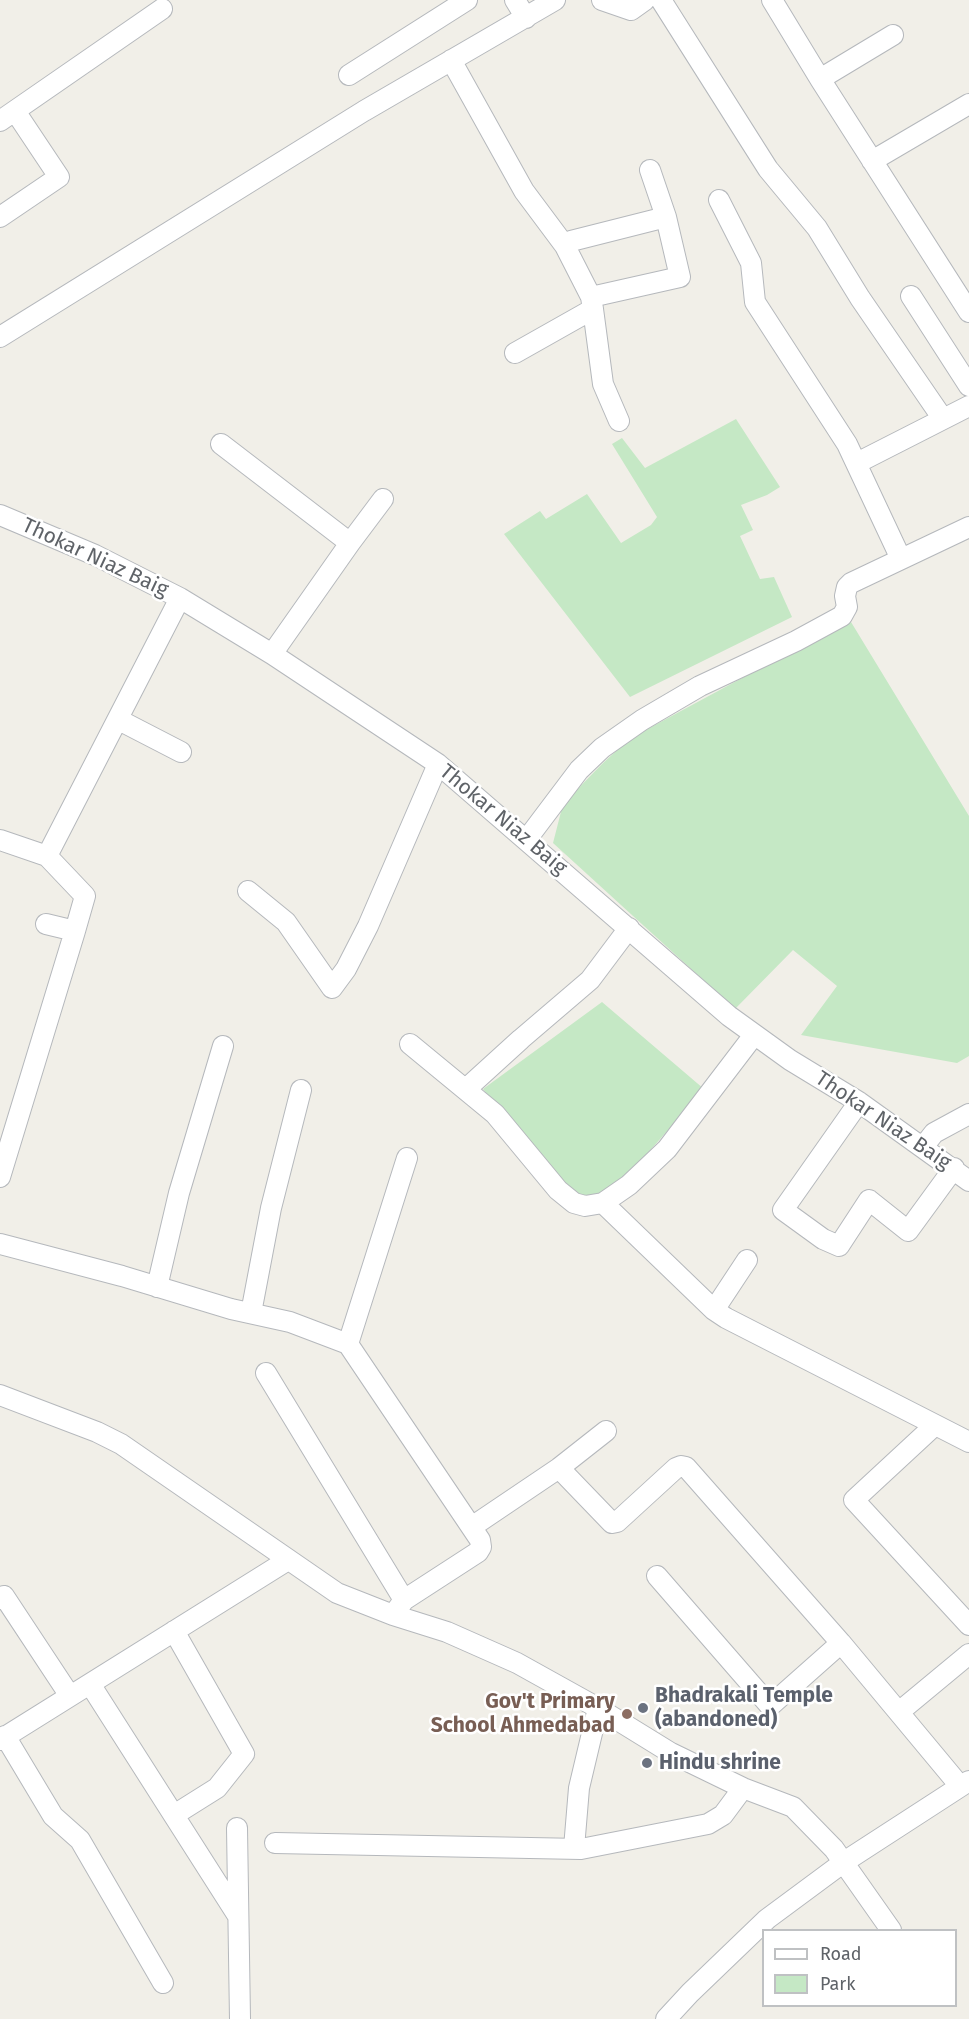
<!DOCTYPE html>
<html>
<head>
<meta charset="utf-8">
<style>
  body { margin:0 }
  #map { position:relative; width:969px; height:2019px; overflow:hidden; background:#f1efe8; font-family:"Fira Sans",sans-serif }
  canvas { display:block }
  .legend { position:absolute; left:762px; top:1929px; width:195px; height:78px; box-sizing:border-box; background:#fff; border:2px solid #bfc1c3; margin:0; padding:8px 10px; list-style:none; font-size:18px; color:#5f6368 }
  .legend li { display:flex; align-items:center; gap:12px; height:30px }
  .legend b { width:30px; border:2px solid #bfc1c3 }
</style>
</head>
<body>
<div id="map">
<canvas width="969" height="2019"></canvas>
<ul class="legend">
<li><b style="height:8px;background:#fff"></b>Road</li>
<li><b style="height:16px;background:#c5e8c5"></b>Park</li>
</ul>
</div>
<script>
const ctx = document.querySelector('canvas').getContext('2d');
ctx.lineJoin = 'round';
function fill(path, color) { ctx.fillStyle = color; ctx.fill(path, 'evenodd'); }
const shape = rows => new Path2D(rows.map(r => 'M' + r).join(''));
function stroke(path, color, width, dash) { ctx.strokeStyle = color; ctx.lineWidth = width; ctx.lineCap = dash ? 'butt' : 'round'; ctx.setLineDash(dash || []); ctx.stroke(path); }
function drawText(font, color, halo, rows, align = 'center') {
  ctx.font = font + ' "Fira Sans",sans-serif'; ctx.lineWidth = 5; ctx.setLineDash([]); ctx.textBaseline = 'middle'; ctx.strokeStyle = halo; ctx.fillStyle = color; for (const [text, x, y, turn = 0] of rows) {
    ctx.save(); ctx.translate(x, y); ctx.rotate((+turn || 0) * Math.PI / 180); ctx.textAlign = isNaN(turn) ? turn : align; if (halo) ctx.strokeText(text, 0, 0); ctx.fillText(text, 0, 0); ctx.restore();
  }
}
const green = shape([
  [736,419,780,487,767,495,741,505,753,530,740,536,760,579,774,577,792,617,630,697,504,534,540,511,546,519,587,494,621,543,651,525,657,517,612,444,622,438,645,468],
  [851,622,969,816,969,1056,957,1063,801,1035,837,986,793,950,735,1009,553,843,563,804,602,764,629,739,781,657],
  [602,1002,704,1089,625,1179,601,1194,583,1201,558,1187,483,1089]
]);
const minor = shape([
  [515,0,526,18],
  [602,0,631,10,645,0],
  [661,0,768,169,817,228,860,298,943,419],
  [772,0,820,79,969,312],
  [451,60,524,191,565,246,591,297,593,309,515,353],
  [349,75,467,0],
  [820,79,893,35],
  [0,121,162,9],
  [872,161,969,104],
  [719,200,751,263,755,302,847,444,901,559],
  [0,217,59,177,15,111],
  [565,246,571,241,666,217],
  [911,296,969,386],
  [591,297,680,277,666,217,650,170],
  [593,309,603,384,619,421],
  [0,337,364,111,555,0],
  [221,444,350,543],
  [857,463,969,406],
  [0,515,95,555,180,598,272,654,438,764,729,1016,790,1060,859,1102,969,1181],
  [272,654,350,543,383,499],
  [119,720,181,752],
  [527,839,579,770,602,748,642,720,700,686,796,641,842,616,847,607,845,596,847,587,851,583,969,527],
  [0,840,47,856,85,896,75,931,46,924],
  [47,856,180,598],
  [248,891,286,922,332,988,346,969,368,926,438,764],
  [410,1044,495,1114,558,1190,574,1203,585,1206,603,1203,629,1185,667,1149,754,1035],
  [466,1089,521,1039,590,980,629,928],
  [859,1102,783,1210,823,1239,839,1246,869,1200,908,1231,954,1168],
  [923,1147,934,1133,969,1114],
  [0,1177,75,931],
  [603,1203,714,1310,726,1318,969,1442],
  [0,1244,122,1276,231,1309,290,1322,348,1344,480,1540,481,1547,478,1552,404,1600],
  [157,1287,179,1193,223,1046],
  [714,1310,747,1260],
  [251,1313,271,1208,301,1090],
  [348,1344,407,1158],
  [266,1373,404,1600,396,1611],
  [0,1395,97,1432,121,1444,337,1593,393,1615,447,1632,517,1663,598,1708,671,1753,743,1788,793,1807,834,1849,891,1930],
  [935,1425,854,1500,969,1625],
  [559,1468,612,1523,617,1522,676,1468,681,1466,686,1467,841,1643,960,1786],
  [473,1526,559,1468,606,1431],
  [657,1576,770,1706,841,1643],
  [0,1599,4,1596,70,1696],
  [90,1684,238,1916],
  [899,1712,969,1654],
  [5,1736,53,1816,80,1840,163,1983],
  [0,1740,288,1560],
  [174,1815,217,1788,244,1754,174,1631],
  [237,1828,240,2019],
  [275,1843,581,1849,708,1824,723,1815,743,1788],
  [574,1848,579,1788,598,1708],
  [666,2019,690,1993,767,1919,844,1862,969,1781]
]);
const markers = [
  [643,1708,6,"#6b7280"],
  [627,1714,6,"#8d6e63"],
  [647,1763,6,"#6b7280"]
];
const streetNames = [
  ["Thokar Niaz Baig",95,558,25],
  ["Thokar Niaz Baig",503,820,40],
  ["Thokar Niaz Baig",883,1121,34]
];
const worshipNames = [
  ["Bhadrakali Temple",655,1696],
  ["(abandoned)",655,1720],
  ["Hindu shrine",659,1763]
];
const educationNames = [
  ["Gov't Primary",615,1702],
  ["School Ahmedabad",615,1726]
];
fill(green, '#c5e8c5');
stroke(minor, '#b5b8bc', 22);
stroke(minor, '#fff', 20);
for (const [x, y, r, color] of markers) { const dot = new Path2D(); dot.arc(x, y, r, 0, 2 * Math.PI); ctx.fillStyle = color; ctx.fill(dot); stroke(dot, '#fff', 2); }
drawText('21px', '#5f6368', '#fff', streetNames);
drawText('bold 21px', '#5b616d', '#fff', worshipNames, 'left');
drawText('bold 21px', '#785e54', '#fff', educationNames, 'right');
</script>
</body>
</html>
